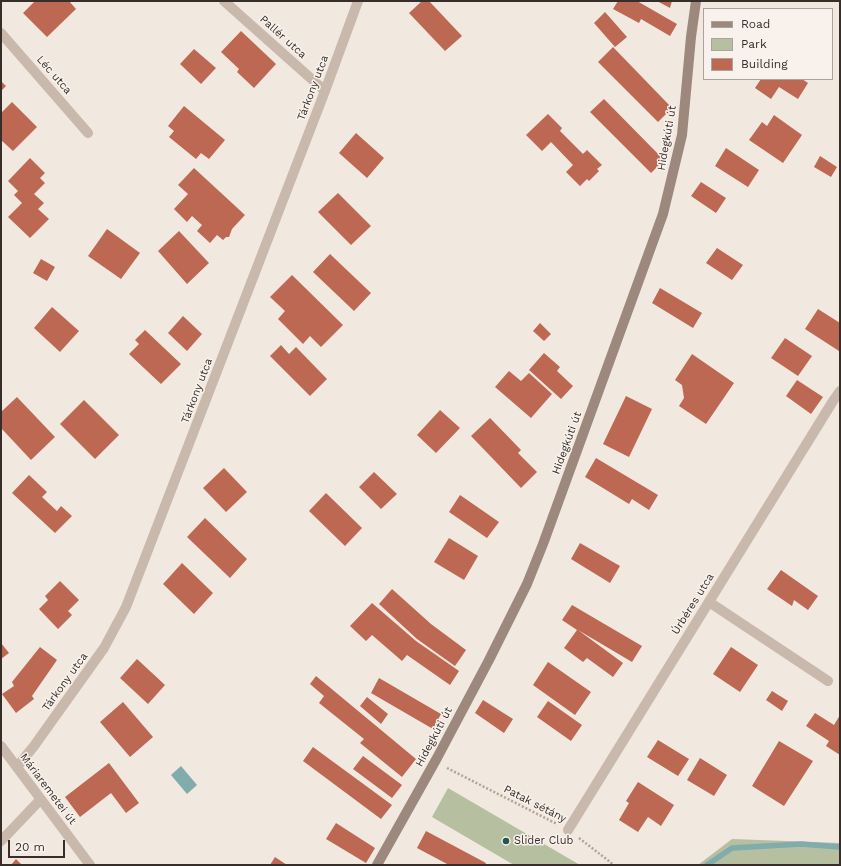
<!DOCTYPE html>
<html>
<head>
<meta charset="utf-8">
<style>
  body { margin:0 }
  #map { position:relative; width:841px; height:866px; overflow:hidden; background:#f1e8df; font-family:"Work Sans",sans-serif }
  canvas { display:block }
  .frame { position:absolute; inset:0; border:2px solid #372e2a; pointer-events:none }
  .legend { position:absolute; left:703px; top:8px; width:130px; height:72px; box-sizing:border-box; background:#f9f2ec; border:1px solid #aba49e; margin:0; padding:5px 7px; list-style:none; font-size:12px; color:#372e2a }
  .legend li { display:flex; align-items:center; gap:8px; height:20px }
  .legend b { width:20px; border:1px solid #aba49e }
  .scale { position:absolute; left:8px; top:840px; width:57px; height:18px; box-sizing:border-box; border:2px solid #372e2a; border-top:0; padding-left:5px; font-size:12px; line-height:14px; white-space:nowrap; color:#372e2a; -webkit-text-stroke:3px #f9f2ec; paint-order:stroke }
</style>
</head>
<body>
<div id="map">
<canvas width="841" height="866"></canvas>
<div class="frame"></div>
<ul class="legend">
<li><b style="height:5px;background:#9c887d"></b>Road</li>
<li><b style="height:11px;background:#b6bfa0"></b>Park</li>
<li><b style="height:11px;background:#bd6852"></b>Building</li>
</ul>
<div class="scale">20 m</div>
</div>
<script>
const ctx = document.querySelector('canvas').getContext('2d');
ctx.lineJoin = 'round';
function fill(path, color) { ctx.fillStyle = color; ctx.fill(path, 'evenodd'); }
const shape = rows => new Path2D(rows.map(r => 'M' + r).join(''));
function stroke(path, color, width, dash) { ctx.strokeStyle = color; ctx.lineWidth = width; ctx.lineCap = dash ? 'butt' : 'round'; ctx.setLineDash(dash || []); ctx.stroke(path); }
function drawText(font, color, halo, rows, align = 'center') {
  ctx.font = font + ' "Work Sans",sans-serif'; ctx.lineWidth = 3; ctx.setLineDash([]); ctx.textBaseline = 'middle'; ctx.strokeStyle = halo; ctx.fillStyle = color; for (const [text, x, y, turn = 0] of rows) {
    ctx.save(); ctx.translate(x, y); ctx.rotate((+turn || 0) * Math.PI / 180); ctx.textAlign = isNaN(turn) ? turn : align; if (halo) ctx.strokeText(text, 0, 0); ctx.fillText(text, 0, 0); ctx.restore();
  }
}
const green = shape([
  [448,788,580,865,514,865,432,817],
  [732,839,840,843,840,865,698,865]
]);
const water = shape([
  [181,766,197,785,187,794,171,775]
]);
const stream = shape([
  [707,865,732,848,801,844,840,847]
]);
const building = shape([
  [35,1,69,1,76,9,47,37,23,13],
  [422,1,429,1,462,36,445,51,409,13],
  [618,1,637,1,677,24,670,36,641,19,639,23,613,9],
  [657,1,672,1,670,8],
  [605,12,627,37,615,47,594,23],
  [241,31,276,64,254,88,237,72,239,69,221,52],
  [613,47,672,108,658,122,598,62],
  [194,49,216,68,201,84,180,64],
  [761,79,802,79,808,83,798,99,779,87,771,99,755,88],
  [1,81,6,86,1,91],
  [604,99,664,160,651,173,590,112],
  [12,102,37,127,13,151,1,140,1,113],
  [184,106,225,140,209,159,201,153,196,159,169,137,174,131,168,126],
  [548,114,562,128,560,131,583,154,587,150,602,165,597,169,599,171,589,181,587,179,580,186,566,172,573,165,551,142,542,151,526,135],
  [774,115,802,135,783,163,749,140,762,122,767,126],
  [356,133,384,158,367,178,339,153],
  [726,148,759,170,748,187,715,166],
  [820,156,837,167,831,177,814,167],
  [30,158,45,173,40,178,45,183,34,194,44,203,38,209,49,219,30,238,8,217,22,203,14,195,18,191,8,181],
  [194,168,245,215,232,229,229,237,226,237,223,240,217,235,210,243,197,231,202,225,192,216,187,222,174,209,188,194,178,185],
  [701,182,726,198,716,213,691,196],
  [338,193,371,226,351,245,318,212],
  [107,229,140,253,121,279,88,256],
  [179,231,209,263,187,284,158,251],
  [717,248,743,265,732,280,706,263],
  [330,254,371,293,354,311,313,272],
  [41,259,55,267,47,281,33,273],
  [292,275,343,325,321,347,310,336,303,344,278,319,285,311,270,297],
  [660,288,702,313,693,328,652,303],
  [52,307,79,331,60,352,34,328],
  [818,309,840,323,839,351,805,329],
  [183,316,202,334,187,351,168,333],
  [540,323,551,334,544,341,533,331],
  [145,330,181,364,161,384,129,354,139,344,135,340],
  [785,338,812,356,798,376,771,358],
  [281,345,289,354,296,347,327,379,310,396,270,356],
  [544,353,560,367,557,371,573,386,561,399,529,370],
  [692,354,734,383,706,424,679,406,684,398,682,385,675,380],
  [509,371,521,381,529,373,552,394,531,418,495,387],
  [797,380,823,397,811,414,786,396],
  [626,396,652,409,629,457,603,444],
  [17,397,55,437,31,460,1,428,1,412],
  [84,400,119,435,95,459,60,424],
  [440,410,460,428,436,453,417,435],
  [490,418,521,450,518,453,537,472,521,488,471,436],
  [596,458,658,495,649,510,632,499,629,504,585,477],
  [224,468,247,492,226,512,203,488],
  [374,472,397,494,381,509,359,487],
  [29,475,47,492,42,497,57,511,61,506,72,516,55,533,12,493],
  [326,493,362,528,345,546,309,511],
  [460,495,499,522,487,538,449,512],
  [205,518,247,559,230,578,187,537],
  [449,538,478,556,464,580,434,562],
  [580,543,620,566,610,583,571,559],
  [182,563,213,593,194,614,163,584],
  [781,570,818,596,808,610,794,600,792,606,767,589],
  [60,581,79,600,68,611,72,615,58,629,39,609,48,600,45,596],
  [392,589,431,624,466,650,455,666,417,639,379,604],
  [372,603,416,641,459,671,450,685,407,655,402,661,372,635,366,641,350,626],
  [572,605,642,646,632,662,578,630,623,663,613,677,587,658,583,662,564,648,577,630,562,620],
  [1,643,9,653,1,659],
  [40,647,57,660,32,696,34,699,16,713,2,694,14,686,12,682],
  [731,647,758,665,740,692,713,674],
  [137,659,165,685,148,704,120,678],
  [548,662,591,692,575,715,533,685],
  [316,676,416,759,402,777,360,743,364,739,319,703,324,696,310,684],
  [379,678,441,714,433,729,371,693],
  [772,691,788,701,782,711,766,700],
  [367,697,388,714,381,724,360,706],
  [483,700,513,719,504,733,475,713],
  [548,701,582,725,571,741,537,717],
  [123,702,153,737,130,757,100,722],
  [815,713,834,725,840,715,840,755,826,746,829,741,806,726],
  [658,740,689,759,678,776,647,757],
  [779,741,813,761,784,806,752,786],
  [313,747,392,805,381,819,303,761],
  [363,756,402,785,392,798,353,769],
  [700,758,727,775,714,796,687,780],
  [109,763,139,803,126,813,111,793,80,817,65,797],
  [638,782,674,805,661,826,648,817,638,832,619,820,629,803,626,801],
  [336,823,375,848,366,863,326,839],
  [426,831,486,863,485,865,449,865,417,848],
  [275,857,287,865,270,865],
  [16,859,22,865,11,865]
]);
const path = shape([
  [447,768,557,824],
  [579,838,614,865]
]);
const service = shape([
  [709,602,828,681]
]);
const minor = shape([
  [224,1,325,91],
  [1,33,88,133],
  [17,767,34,746,104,648,126,607,325,91,358,1],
  [568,830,833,401,840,391],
  [1,841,40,800]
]);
const tertiary = shape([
  [1,746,90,865]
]);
const secondary = shape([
  [377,865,437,758,489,660,527,584,543,544,663,214,682,135,691,37,696,1]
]);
const markers = [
  [506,841,4,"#235456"]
];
const streetNames = [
  ["Pallér utca",283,37,42],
  ["Léc utca",54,75,49],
  ["Tárkony utca",313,88,-69],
  ["Hidegkúti út",667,138,-80],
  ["Tárkony utca",197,391,-69],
  ["Hidegkúti út",567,443,-70],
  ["Úrbéres utca",693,604,-58],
  ["Tárkony utca",65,682,-54],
  ["Hidegkúti út",434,737,-62],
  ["Máriaremetei út",48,789,53],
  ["Patak sétány",535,804,27]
];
const poiNames = [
  ["Slider Club",514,841]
];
fill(green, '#b6bfa0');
fill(water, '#80acac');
stroke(stream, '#80acac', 5.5);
fill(building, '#bd6852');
stroke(path, '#b4a296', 2.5, [2, 2]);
stroke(service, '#c9b8ac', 10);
stroke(minor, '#c9b8ac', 10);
stroke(tertiary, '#c9b8ac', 10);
stroke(secondary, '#9c887d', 10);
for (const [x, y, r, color] of markers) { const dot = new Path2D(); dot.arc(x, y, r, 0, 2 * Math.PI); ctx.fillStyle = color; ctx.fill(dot); stroke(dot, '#f9f2ec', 1.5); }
drawText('11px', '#372e2a', '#f9f2ec', streetNames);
drawText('11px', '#372e2a', '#f9f2ec', poiNames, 'left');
</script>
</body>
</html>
